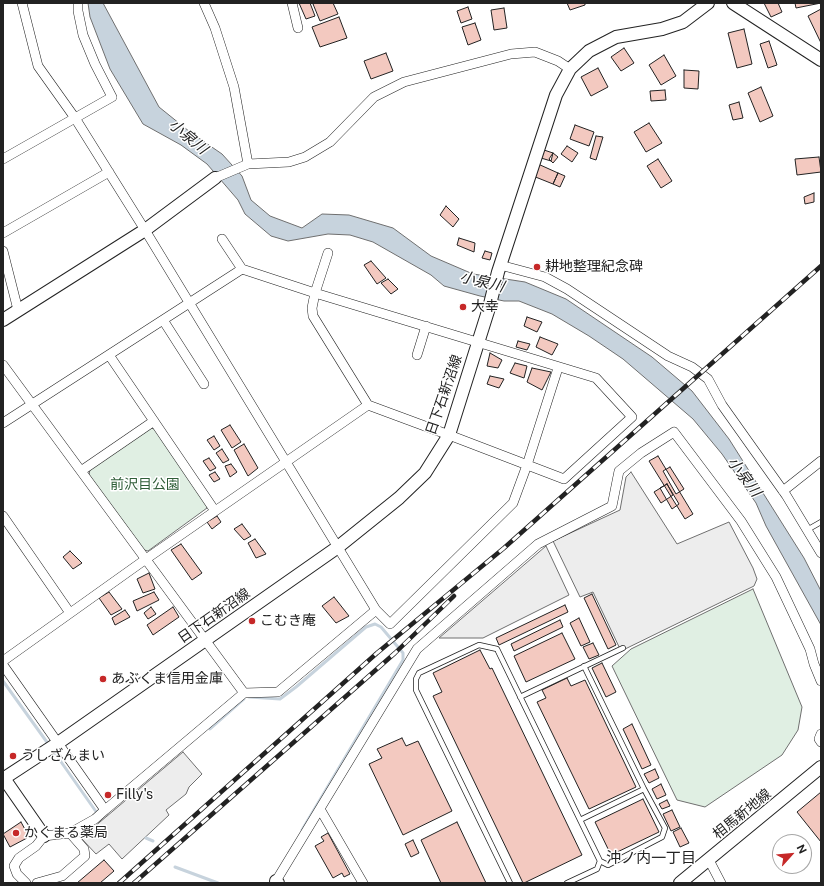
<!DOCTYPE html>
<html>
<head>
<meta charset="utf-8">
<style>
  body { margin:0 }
  #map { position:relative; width:824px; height:886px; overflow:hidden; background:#fff; font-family:"Public Sans",sans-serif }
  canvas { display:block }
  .frame { position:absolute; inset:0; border:4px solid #222; pointer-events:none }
  .north { position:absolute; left:772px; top:834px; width:40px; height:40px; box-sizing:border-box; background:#fff; border:1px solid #a7a7a7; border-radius:50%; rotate:63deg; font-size:11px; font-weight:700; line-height:16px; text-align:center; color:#222 }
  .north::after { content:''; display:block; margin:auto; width:14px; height:18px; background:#c62828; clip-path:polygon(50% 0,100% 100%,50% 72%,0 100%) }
</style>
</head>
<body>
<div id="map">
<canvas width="824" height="886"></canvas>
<div class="frame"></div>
<div class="north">N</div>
</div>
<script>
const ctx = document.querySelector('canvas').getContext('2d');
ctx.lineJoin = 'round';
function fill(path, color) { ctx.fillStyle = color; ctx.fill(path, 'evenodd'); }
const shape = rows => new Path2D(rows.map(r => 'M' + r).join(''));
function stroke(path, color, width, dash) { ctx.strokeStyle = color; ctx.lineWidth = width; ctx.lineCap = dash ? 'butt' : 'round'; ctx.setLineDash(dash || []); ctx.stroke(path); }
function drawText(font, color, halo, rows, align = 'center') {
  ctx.font = font + ' "Public Sans","Noto Sans JP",sans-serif'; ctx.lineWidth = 3; ctx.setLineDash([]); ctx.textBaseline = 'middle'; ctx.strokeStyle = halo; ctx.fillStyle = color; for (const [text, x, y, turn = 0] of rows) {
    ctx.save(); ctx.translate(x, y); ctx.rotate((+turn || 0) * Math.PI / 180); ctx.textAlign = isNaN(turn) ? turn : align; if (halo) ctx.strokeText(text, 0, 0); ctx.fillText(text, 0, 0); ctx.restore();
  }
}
const green = shape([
  [150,428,155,429,206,504,207,508,148,551,144,550,89,475,90,469,150,428],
  [753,589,802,707,798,730,782,755,705,807,677,800,612,666,631,649,753,589]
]);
const parking = shape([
  [631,472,677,544,729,522,753,568,757,579,754,586,621,651,593,592,580,597,553,541,620,510,626,477,631,472],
  [546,546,569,595,483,638,439,638,546,546],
  [183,752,202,774,189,787,186,794,166,810,169,815,122,859,109,844,96,854,81,838,183,752]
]);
const water = shape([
  [88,3,103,3,159,107,190,132,222,154,242,176,251,200,270,216,302,228,322,214,349,215,393,228,431,256,473,274,525,282,566,299,652,357,692,391,729,439,804,558,821,591,821,625,766,526,756,503,722,454,693,419,623,359,589,336,552,314,519,301,504,301,480,296,444,286,431,275,373,242,350,235,328,234,288,241,271,236,245,214,238,200,207,164,181,145,143,124,110,69,90,17,88,3]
]);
const stream = shape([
  [3,681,49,745],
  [249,697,280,699,296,687,366,627,375,624,381,627,403,653,403,660,302,830],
  [210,729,244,699],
  [52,749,97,813],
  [146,838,153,841],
  [175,867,218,883]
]);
const building = shape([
  [299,3,310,3,315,16,306,19,299,3],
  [316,3,333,3,338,14,320,21,313,4,316,3],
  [567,3,585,3,585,5,570,10,567,3],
  [764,3,778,3,782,12,771,17,764,3],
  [795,3,821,3,796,8,795,3],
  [468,7,472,19,461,23,457,11,468,7],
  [504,8,507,28,494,30,491,10,504,8],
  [821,9,821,43,808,16,821,9],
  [339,17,347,38,320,47,312,27,339,17],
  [475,23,481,40,468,45,462,27,475,23],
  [744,29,752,64,737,68,728,33,744,29],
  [769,41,777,65,768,68,760,44,769,41],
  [624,48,634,63,621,71,611,57,624,48],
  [386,53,393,71,371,79,364,61,386,53],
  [664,55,676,76,661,85,649,65,664,55],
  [598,68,608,87,591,96,581,77,598,68],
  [684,70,699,71,698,89,684,88,684,70],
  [761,87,773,116,760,122,748,93,761,87],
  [665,90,666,100,651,101,650,91,665,90],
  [739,102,743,118,733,120,729,105,739,102],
  [649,123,662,143,646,152,634,132,649,123],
  [575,125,594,132,589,146,570,139,575,125],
  [596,136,603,137,596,160,590,158,596,136],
  [567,146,578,153,572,162,561,154,567,146],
  [544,150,553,153,551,161,541,158,544,150],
  [553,153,558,157,553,163,549,159,553,153],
  [819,157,821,172,797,175,795,159,819,157],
  [658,159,672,181,661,188,647,166,658,159],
  [538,164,558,173,553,184,533,176,538,164],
  [558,173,565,176,560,187,553,184,558,173],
  [814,193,814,202,805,204,804,197,814,193],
  [446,206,459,219,453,227,440,215,446,206],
  [459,238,475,243,474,252,457,245,459,238],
  [485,251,492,253,490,260,482,258,485,251],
  [371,261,386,278,377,284,364,265,371,261],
  [388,279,398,289,391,294,381,283,388,279],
  [527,317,542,322,537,332,524,326,527,317],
  [540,337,558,344,552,355,536,347,540,337],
  [518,341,530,344,527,350,516,347,518,341],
  [490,353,502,360,498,368,487,366,490,353],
  [515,363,527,366,524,378,510,373,515,363],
  [532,368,551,372,542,390,527,382,532,368],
  [490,376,504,379,499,388,487,384,490,376],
  [230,425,241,442,232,448,221,430,230,425],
  [214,436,220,446,214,450,207,440,214,436],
  [244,444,258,468,248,476,234,450,244,444],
  [222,449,229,460,223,463,216,453,222,449],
  [658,456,693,514,685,519,649,461,658,456],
  [209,458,216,468,210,471,203,461,209,458],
  [231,464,237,472,230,477,225,466,231,464],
  [670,467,684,489,676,494,663,471,670,467],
  [215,472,220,479,214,482,209,475,215,472],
  [667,484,673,495,661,503,654,492,667,484],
  [667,484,679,504,672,509,660,488,667,484],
  [217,516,221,522,212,529,207,522,217,516],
  [242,524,251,536,244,540,234,529,242,524],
  [255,539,266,554,256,558,248,543,255,539],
  [181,544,202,573,192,580,171,550,181,544],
  [70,551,82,563,73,569,63,557,70,551],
  [149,573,155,589,143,593,137,579,149,573],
  [109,592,122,609,111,615,99,598,109,592],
  [154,592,159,600,137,611,133,601,154,592],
  [592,594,616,645,608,649,584,598,592,594],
  [334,597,349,616,336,623,322,606,334,597],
  [565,605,568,612,499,645,496,638,565,605],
  [151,607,156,614,148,619,144,613,151,607],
  [173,607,179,617,153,635,147,625,173,607],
  [125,610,130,617,115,625,112,618,125,610],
  [579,618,590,642,581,646,570,623,579,618],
  [560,620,563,627,514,651,511,644,560,620],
  [562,633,575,659,526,682,514,656,562,633],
  [593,643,599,655,589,659,583,647,593,643],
  [480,650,490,669,492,668,582,855,524,883,523,883,433,696,442,692,433,673,480,650],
  [602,663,616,692,606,697,592,668,602,663],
  [567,678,571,686,585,680,636,787,589,809,537,702,546,698,542,690,567,678],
  [632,724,651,765,642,769,623,729,632,724],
  [402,738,406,746,418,741,452,811,403,835,369,764,382,758,377,749,402,738],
  [655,769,659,778,649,783,644,774,655,769],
  [661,784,666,795,657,799,652,789,661,784],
  [821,792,821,842,797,812,821,792],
  [643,799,659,832,611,855,595,822,643,799],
  [667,800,670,806,662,809,659,804,667,800],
  [672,810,680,827,671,831,663,814,672,810],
  [21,822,27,833,27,838,10,847,3,834,21,822],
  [457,822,486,883,441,883,421,840,457,822],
  [681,828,689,843,680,847,673,832,681,828],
  [328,833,350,874,344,877,342,873,333,878,315,846,324,841,321,837,328,833],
  [413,840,419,853,411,857,405,844,413,840],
  [104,860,114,871,100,883,77,883,104,860]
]);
const lane = shape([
  [807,530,821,522],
  [584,666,644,789,665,828,662,837,608,865,600,861],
  [520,697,623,648],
  [580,820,644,789],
  [510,883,416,690,416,679,419,673,479,645,497,649,600,861,597,869,567,883]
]);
const street = shape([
  [204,3,215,28,234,87,248,164,215,178],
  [292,3,298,28],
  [3,159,112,97,95,64,83,35,78,11,78,3],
  [248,164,289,162,305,157,330,142,374,97,404,82,511,54,535,52,558,61,570,69],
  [3,233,109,172],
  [222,239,242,269],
  [3,251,18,310],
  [328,253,315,293,312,308,313,316,368,405],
  [500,265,545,277,567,289,668,356,692,367,708,379,722,405,786,495,821,553],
  [163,320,204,384],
  [109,355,215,511],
  [417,355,426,326],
  [3,365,244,693],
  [3,423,242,269,315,293,596,378,632,417,564,479,449,435,368,405,146,559,3,661],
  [81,471,154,421],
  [783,491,821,461],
  [3,516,70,613],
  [376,610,390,624,513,503,527,465,558,368],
  [3,665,105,810,244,693,278,692,376,610,145,230,75,118,38,66,22,3],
  [821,734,819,739,821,742],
  [320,809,363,883],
  [70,833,95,819,105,810],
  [709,860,721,883],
  [276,881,417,649,538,544,612,506,619,471,641,453,674,432,741,521,776,577,810,649,814,664,821,681],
  [26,883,17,874,14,866,19,858,36,846,44,836,70,833,84,849,85,856,62,876,37,883]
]);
const secondary = shape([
  [733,3,821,60],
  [3,320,145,230,215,178],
  [3,777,44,836],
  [3,779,58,743,338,547,399,498,425,473,449,435,489,308,498,272,556,95,570,69,589,51,616,37,662,29,683,22,708,3],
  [276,881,278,883],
  [680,883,821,767]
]);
const rail = shape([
  [119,883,377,653,504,548,821,266],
  [134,883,395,653,454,596]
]);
const markers = [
  [537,267,4,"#c62828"],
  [463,307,4,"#c62828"],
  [252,621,4,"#c62828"],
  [103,679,4,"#c62828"],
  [13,756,4,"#c62828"],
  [108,795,4,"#c62828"],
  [16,833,4,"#c62828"]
];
const poiNames = [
  ["耕地整理紀念碑",545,267],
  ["大幸",471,307],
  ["こむき庵",260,621],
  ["あぶくま信用金庫",111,679],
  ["うしざんまい",21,756],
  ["Filly's",116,795],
  ["かくまる薬局",24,833]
];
const streetNames = [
  ["日下石新沼線",444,395,-71],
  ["日下石新沼線",214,616,-35],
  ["相馬新地線",742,814,-39]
];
const parkNames = [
  ["前沢目公園",145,485]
];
const waterNames = [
  ["小泉川",188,137,40],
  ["小泉川",482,282,14],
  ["小泉川",744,477,53]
];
const neighbourhoodNames = [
  ["沖ノ内一丁目",651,858]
];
fill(green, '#e0efe3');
stroke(green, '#6f6f6f', 1);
fill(parking, '#ededed');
stroke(parking, '#6f6f6f', 1);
fill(water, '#c7d3dd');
stroke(water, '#6f6f6f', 1);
stroke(stream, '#c7d3dd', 3);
fill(building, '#f3c9c0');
stroke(building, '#222', 1);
stroke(lane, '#222', 6);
stroke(street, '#222', 10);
stroke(secondary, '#222', 14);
stroke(lane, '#fff', 4.5);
stroke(street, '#fff', 9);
stroke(secondary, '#fff', 12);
stroke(rail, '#222', 4.5);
stroke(rail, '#fff', 3, [9]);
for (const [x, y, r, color] of markers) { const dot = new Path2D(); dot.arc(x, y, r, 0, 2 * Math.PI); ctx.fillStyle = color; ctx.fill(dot); stroke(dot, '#fff', 1.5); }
drawText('14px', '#222', '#fff', poiNames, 'left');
drawText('14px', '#222', '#fff', streetNames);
drawText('14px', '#2f5e38', '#fff', parkNames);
drawText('italic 15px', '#222', '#fff', waterNames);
drawText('15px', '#222', '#fff', neighbourhoodNames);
</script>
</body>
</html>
